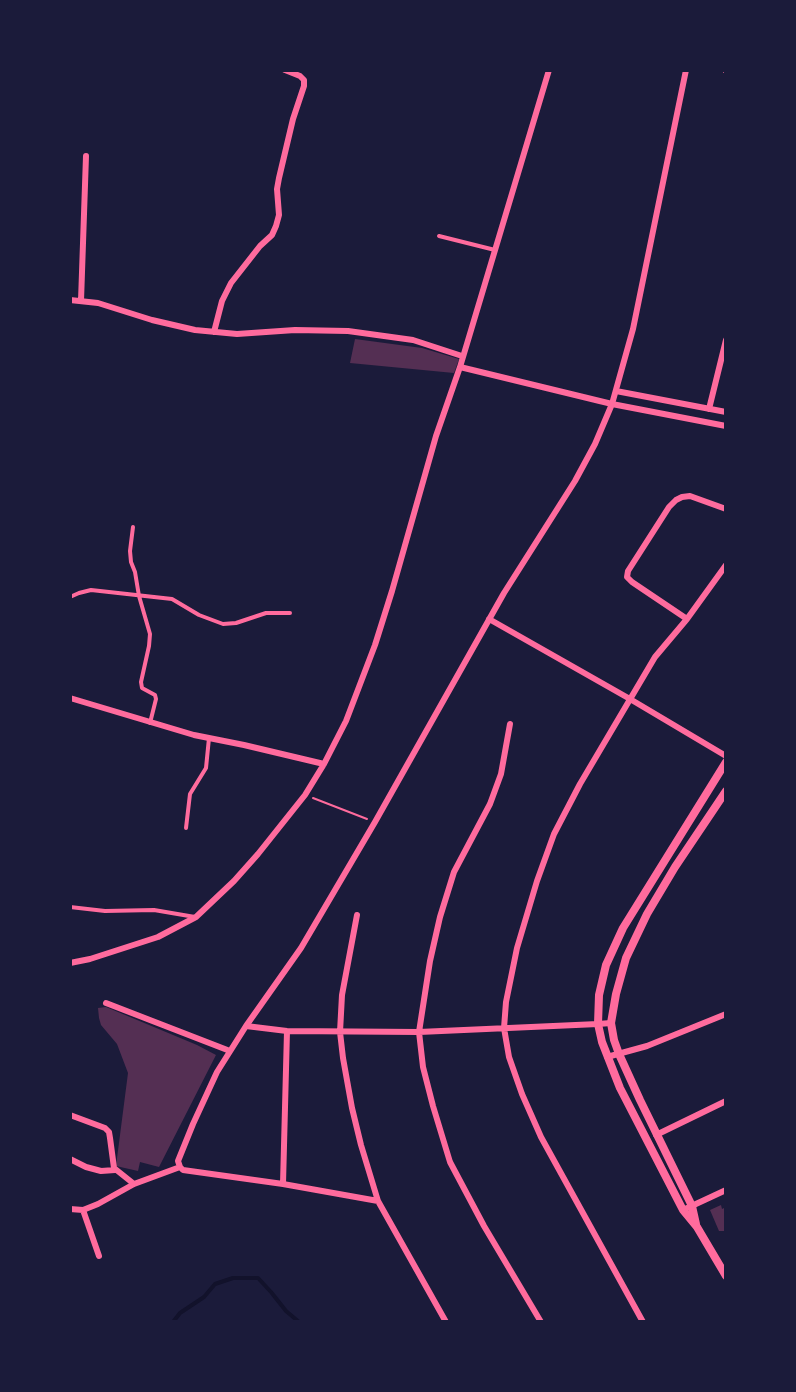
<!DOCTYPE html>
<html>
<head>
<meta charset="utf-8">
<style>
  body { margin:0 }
  #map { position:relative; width:796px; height:1392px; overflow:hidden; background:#1b1b3a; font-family:"Golos Text",sans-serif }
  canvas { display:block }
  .frame { position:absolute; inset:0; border:72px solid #1b1b3a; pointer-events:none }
</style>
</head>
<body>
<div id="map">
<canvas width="796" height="1392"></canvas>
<div class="frame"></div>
</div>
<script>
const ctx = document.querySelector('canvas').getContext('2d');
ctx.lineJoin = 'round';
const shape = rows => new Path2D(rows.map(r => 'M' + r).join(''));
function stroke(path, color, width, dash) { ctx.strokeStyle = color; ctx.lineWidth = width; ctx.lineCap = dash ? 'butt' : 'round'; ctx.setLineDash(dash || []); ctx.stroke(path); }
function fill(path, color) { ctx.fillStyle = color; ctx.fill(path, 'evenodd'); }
const stream = shape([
  [173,1322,180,1313,204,1297,215,1284,233,1278,258,1278,271,1292,286,1311,299,1322]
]);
const building = shape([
  [355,339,422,348,459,359,454,373,350,363],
  [106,1007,197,1045,216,1055,159,1167,140,1162,138,1171,116,1166,128,1073,117,1044,101,1025,99,1018,98,1008],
  [721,1205,722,1209,726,1207,726,1231,719,1231,710,1210]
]);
const path = shape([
  [313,798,367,819]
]);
const service = shape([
  [439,236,495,250],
  [133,527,130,551,131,562,135,572,139,596,150,634,149,646,141,682,142,688,155,695,156,699,150,723],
  [70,597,79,593,91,590,172,599,199,615,223,624,236,623,266,613,290,613],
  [186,828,190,794,206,768,209,738],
  [70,907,105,911,154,910,195,917]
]);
const minor = shape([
  [725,70,726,71],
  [70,300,98,303,152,320,195,330,237,334,295,330,348,331,413,340,462,356],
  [81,301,86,156],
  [214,332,222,301,231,283,260,246,272,235,276,226,279,215,277,189,279,178,293,119,304,86,304,80,300,76,285,70],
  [460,367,612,404,726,426],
  [616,391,726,412],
  [709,409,726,340],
  [489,619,630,699,726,756],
  [687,619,632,582,627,577,628,571,669,507,676,500,682,497,690,496,726,509],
  [70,698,194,735,244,745,324,764],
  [510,724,501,774,490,804,454,872,440,917,430,961,419,1032,423,1067,433,1106,450,1162,484,1226,541,1322],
  [357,915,342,995,340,1032,343,1058,352,1108,361,1145,378,1201,446,1322],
  [70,963,90,959,158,937,196,917,234,881,258,854,305,795,324,764,346,721,375,645,392,591,436,436,460,367,549,70],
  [106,1003,230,1051],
  [246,1026,287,1031,419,1032,598,1024,611,1023],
  [607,1057,647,1046,726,1014],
  [70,1115,105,1128,109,1132,110,1138,114,1168,134,1184],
  [656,1135,726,1101],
  [70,1159,86,1167,101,1171,115,1170],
  [180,1167,178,1161,193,1124,217,1072,246,1026,301,948,375,822,504,593,575,481,595,444,612,404,633,329,686,70],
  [283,1184,287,1031],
  [70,1209,83,1210,98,1204,134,1184,180,1167,183,1170,283,1184,378,1201],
  [83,1210,99,1256],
  [683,1210,726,1190],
  [643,1322,541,1137,522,1094,509,1057,504,1028,506,1002,517,948,537,881,554,834,580,784,655,657,687,619,726,565]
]);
const tertiary = shape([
  [726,762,623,928,606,965,599,995,598,1024,602,1042,620,1088,683,1210,697,1227,726,1276],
  [696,1224,692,1206,640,1100,619,1054,614,1040,611,1023,616,994,626,958,647,914,675,867,726,791]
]);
stroke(stream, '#12122b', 4);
fill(building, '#542f53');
stroke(path, '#ff6b9d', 2);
stroke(service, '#ff6b9d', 4);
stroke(minor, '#ff6b9d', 6);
stroke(tertiary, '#ff6b9d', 8);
</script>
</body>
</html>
